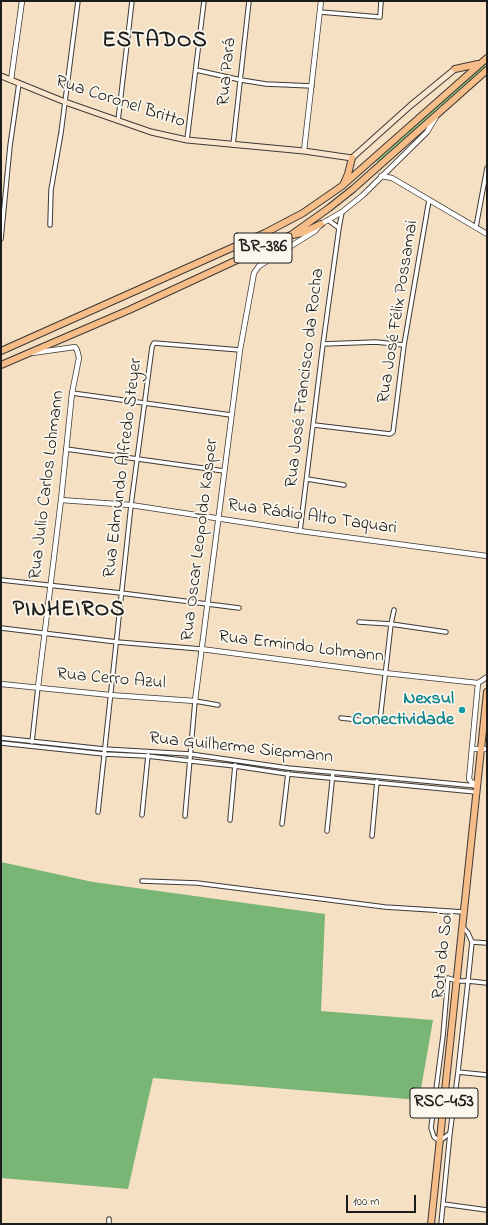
<!DOCTYPE html>
<html>
<head>
<meta charset="utf-8">
<style>
  body { margin:0 }
  #map { position:relative; width:488px; height:1225px; overflow:hidden; background:#f5e0c4; font-family:"Indie Flower",sans-serif }
  canvas { display:block }
  .frame { position:absolute; inset:0; border:2px solid #1c1c1c; pointer-events:none }
  .scale { position:absolute; left:346px; top:1195px; width:70px; height:18px; box-sizing:border-box; border:2px solid #1c1c1c; border-top:0; padding-left:5px; font-size:12px; line-height:14px; white-space:nowrap; color:#1c1c1c; -webkit-text-stroke:3px #fbf7ec; paint-order:stroke }
</style>
</head>
<body>
<div id="map">
<canvas width="488" height="1225"></canvas>
<div class="frame"></div>
<div class="scale">100 m</div>
</div>
<script>
const ctx = document.querySelector('canvas').getContext('2d');
ctx.lineJoin = 'round';
function fill(path, color) { ctx.fillStyle = color; ctx.fill(path, 'evenodd'); }
const shape = rows => new Path2D(rows.map(r => 'M' + r).join(''));
function stroke(path, color, width, dash) { ctx.strokeStyle = color; ctx.lineWidth = width; ctx.lineCap = dash ? 'butt' : 'round'; ctx.setLineDash(dash || []); ctx.stroke(path); }
function drawText(font, color, halo, rows, align = 'center') {
  ctx.font = font + ' "Indie Flower",sans-serif'; ctx.lineWidth = 3.5; ctx.setLineDash([]); ctx.textBaseline = 'middle'; ctx.strokeStyle = halo; ctx.fillStyle = color; for (const [text, x, y, turn = 0] of rows) {
    ctx.save(); ctx.translate(x, y); ctx.rotate((+turn || 0) * Math.PI / 180); ctx.textAlign = isNaN(turn) ? turn : align; if (halo) ctx.strokeText(text, 0, 0); ctx.fillText(text, 0, 0); ctx.restore();
  }
}
const green = shape([
  [487,62,487,68,379,163,375,160]
]);
const forest = shape([
  [1,862,93,882,325,914,321,1011,433,1020,419,1100,153,1078,128,1189,1,1178]
]);
const minor = shape([
  [320,12,380,17,381,1],
  [196,70,241,80,266,84,312,86],
  [118,121,132,1],
  [187,140,204,1],
  [233,145,249,1],
  [328,220,339,228],
  [50,225,51,190,61,133,78,1],
  [476,227,487,168],
  [1,239,10,146,19,83],
  [323,344,376,342,404,345],
  [72,393,231,415],
  [314,425,390,434,393,432,404,345,429,200],
  [66,449,224,471],
  [307,479,344,485],
  [300,531,323,344,339,228,342,212],
  [1,580,121,593,239,608],
  [359,622,391,624,446,632],
  [1,628,117,642,201,649],
  [341,718,376,722,380,720,391,624,394,610],
  [1,738,104,749,190,754,288,768,477,786],
  [32,742,38,687],
  [1,743,104,754,147,756,235,766,288,774,476,792],
  [98,812,131,505,152,347,154,343,240,350],
  [142,815,148,755],
  [185,816,195,701,218,705],
  [230,820,235,765],
  [282,824,288,773],
  [327,831,333,772],
  [372,836,377,781],
  [142,881,197,883,385,907,464,912],
  [463,927,468,933,472,942,468,981,458,1072,450,1133,440,1141,434,1137,431,1128,443,1036,448,978,457,981,468,981,487,983],
  [472,942,487,943],
  [458,1072,487,1075],
  [443,1204,487,1210],
  [109,1224,109,1219],
  [441,1224,450,1133]
]);
const tertiary = shape([
  [11,80,22,1],
  [304,151,321,1],
  [381,176,392,178,487,234],
  [32,353,75,347,77,350,79,358,72,393,61,500,38,687],
  [61,500,131,505,300,531,487,556],
  [201,649,385,673,478,683],
  [478,683,487,677],
  [1,684,110,695,195,701,240,350,254,273,259,266,315,231,321,224,342,212,363,195,427,132,436,117],
  [472,749,487,749],
  [478,783,472,783,469,779,478,683]
]);
const secondary = shape([
  [1,76,65,102,151,132,187,140,304,151,352,158,410,106,455,69]
]);
const trunk = shape([
  [455,69,478,64],
  [344,183,348,174,352,158],
  [292,235,302,233,321,224],
  [1,351,265,233,303,213,342,186,487,58],
  [1,365,129,310,291,235,329,208,353,189,487,70],
  [431,1224,487,692]
]);
const markers = [
  [462,710,4,"#0f9aa8"]
];
const shields = [
  [263,248,58],
  [444,1103,68]
];
const shieldNames = [
  ["BR-386",263,248],
  ["RSC-453",444,1103]
];
const streetNames = [
  ["Rua Pará",228,72,-84],
  ["Rua Coronel Britto",120,103,18],
  ["Rua José Félix Possamai",399,312,-81],
  ["Rua José Francisco da Rocha",306,378,-83],
  ["Rua Edmundo Alfredo Steyer",124,468,-83],
  ["Rua Julio Carlos Lohmann",48,485,-83],
  ["Rua Rádio Alto Taquari",312,518,8],
  ["Rua Oscar Leopoldo Kasper",201,540,-83],
  ["Rua Ermindo Lohmann",301,648,7],
  ["Rua Cerro Azul",111,680,5],
  ["Rua Guilherme Siepmann",241,749,6],
  ["Rota do Sol",444,956,-84]
];
const cultureNames = [
  ["Nexsul",454,700],
  ["Conectividade",454,721]
];
const districtNames = [
  ["ESTADOS",155,42],
  ["PINHEIROS",69,611]
];
fill(green, '#97d388');
fill(forest, '#79b574');
stroke(minor, '#3d3935', 5.5);
stroke(tertiary, '#3d3935', 6);
stroke(secondary, '#3d3935', 7);
stroke(trunk, '#3d3935', 8);
stroke(minor, '#fff', 3.5);
stroke(tertiary, '#fff', 4.5);
stroke(secondary, '#fce5cf', 5);
stroke(trunk, '#f7bd88', 6);
for (const [x, y, r, color] of markers) { const dot = new Path2D(); dot.arc(x, y, r, 0, 2 * Math.PI); ctx.fillStyle = color; ctx.fill(dot); stroke(dot, '#fbf7ec', 1.5); }
for (const [x, y, w] of shields) { const box = new Path2D(); box.roundRect(x - w / 2, y - 15, w, 30, 3); ctx.fillStyle = '#fbf7ec'; ctx.fill(box); stroke(box, '#1c1c1c', 1); }
drawText('bold 17px', '#1c1c1c', null, shieldNames);
drawText('18px', '#1c1c1c', '#fbf7ec', streetNames);
drawText('bold 18px', '#0d838f', '#fbf7ec', cultureNames, 'right');
ctx.letterSpacing = '1px';
drawText('bold 22px', '#1c1c1c', '#fbf7ec', districtNames);
ctx.letterSpacing = '0px';
</script>
</body>
</html>
